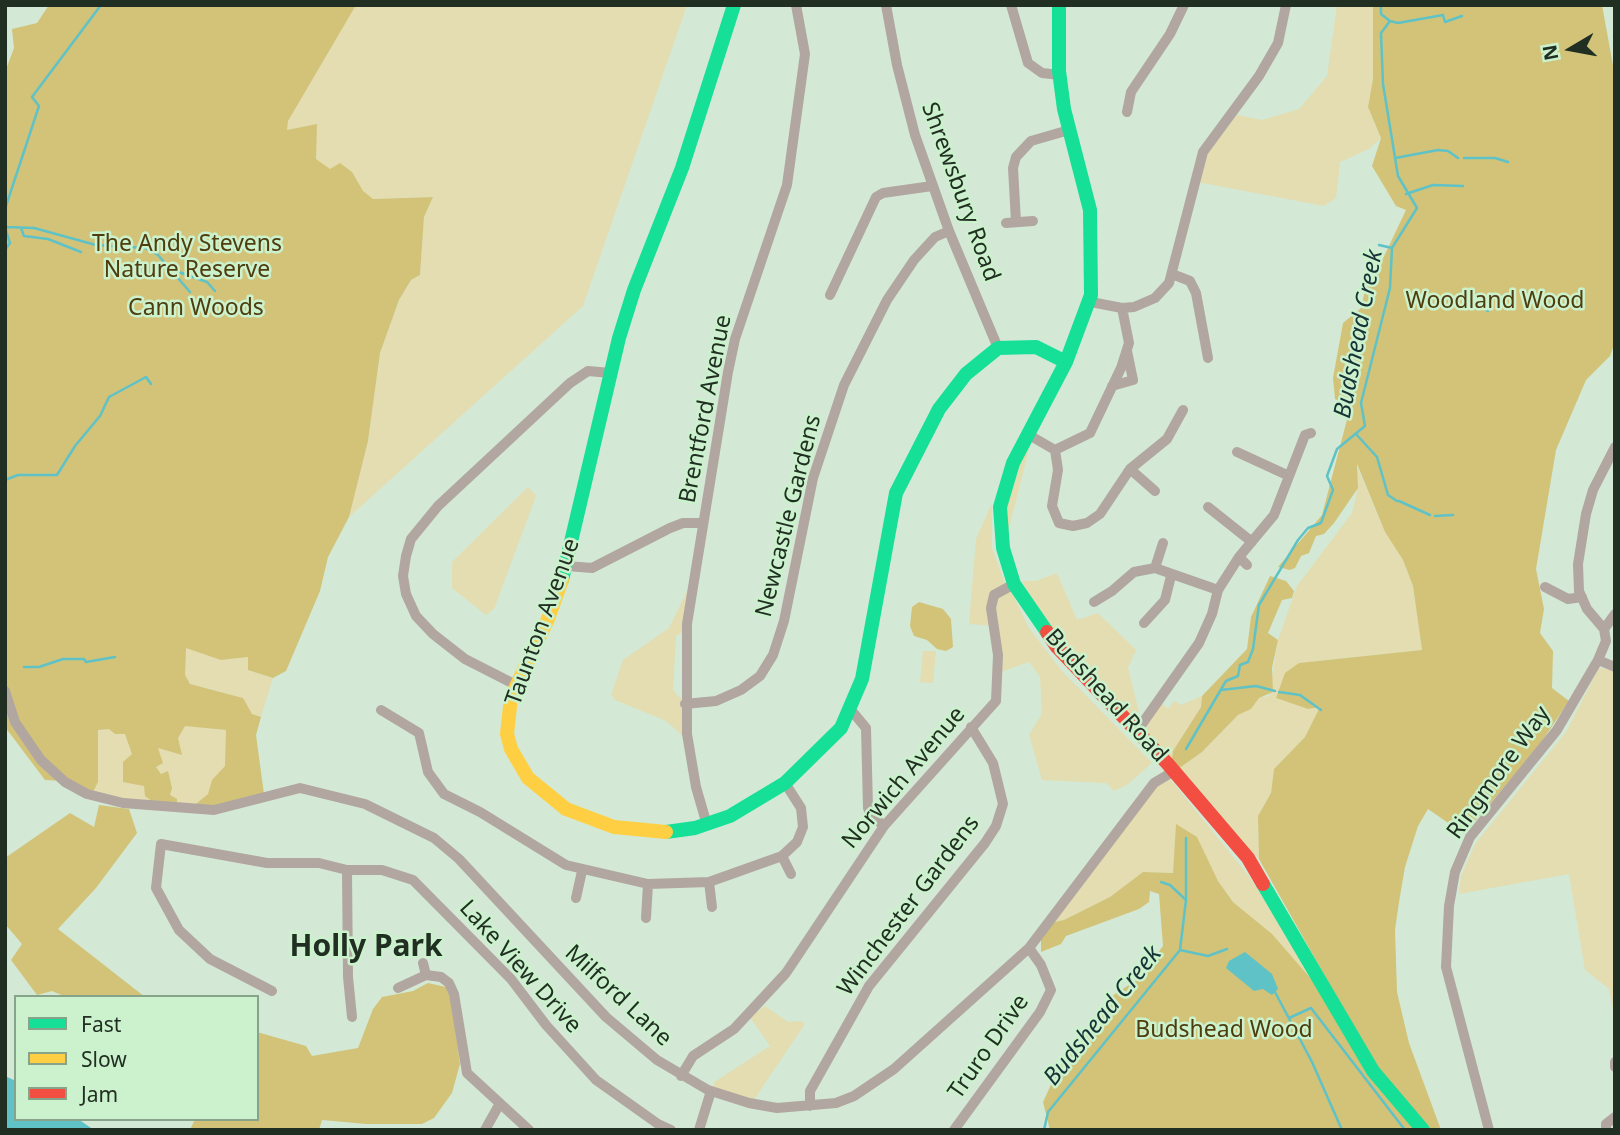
<!DOCTYPE html>
<html>
<head>
<meta charset="utf-8">
<style>
  body { margin:0 }
  #map { position:relative; width:1620px; height:1135px; overflow:hidden; background:#d3e9d5; font-family:"Noto Sans",sans-serif }
  canvas { display:block }
  .frame { position:absolute; inset:0; border:7px solid #212f22; pointer-events:none }
  .legend { position:absolute; left:14px; top:995px; width:245px; height:126px; box-sizing:border-box; background:#cbf1cd; border:2px solid #87a389; margin:0; padding:9px 12px; list-style:none; font-size:21px; color:#212f22 }
  .legend li { display:flex; align-items:center; gap:14px; height:35px }
  .legend b { width:35px; border:2px solid #87a389 }
  .north { position:absolute; left:1536px; top:14px; width:70px; height:70px; -webkit-text-stroke:5px #cbf1cd; paint-order:stroke; rotate:260deg; font-size:19px; font-weight:700; line-height:28px; text-align:center; color:#212f22 }
  .north::after { content:''; display:block; margin:auto; width:24px; height:32px; background:#212f22; clip-path:polygon(50% 0,100% 100%,50% 72%,0 100%) }
</style>
</head>
<body>
<div id="map">
<canvas width="1620" height="1135"></canvas>
<div class="frame"></div>
<ul class="legend">
<li><b style="height:9px;background:#16e098"></b>Fast</li>
<li><b style="height:9px;background:#ffcf43"></b>Slow</li>
<li><b style="height:9px;background:#f24e42"></b>Jam</li>
</ul>
<div class="north">N</div>
</div>
<script>
const ctx = document.querySelector('canvas').getContext('2d');
ctx.lineJoin = 'round';
function fill(path, color) { ctx.fillStyle = color; ctx.fill(path, 'evenodd'); }
const shape = rows => new Path2D(rows.map(r => 'M' + r).join(''));
function stroke(path, color, width, dash) { ctx.strokeStyle = color; ctx.lineWidth = width; ctx.lineCap = dash ? 'butt' : 'round'; ctx.setLineDash(dash || []); ctx.stroke(path); }
function drawText(font, color, halo, rows, align = 'center') {
  ctx.font = font + ' "Noto Sans",sans-serif'; ctx.lineWidth = 5; ctx.setLineDash([]); ctx.textBaseline = 'middle'; ctx.strokeStyle = halo; ctx.fillStyle = color; for (const [text, x, y, turn = 0] of rows) {
    ctx.save(); ctx.translate(x, y); ctx.rotate((+turn || 0) * Math.PI / 180); ctx.textAlign = isNaN(turn) ? turn : align; if (halo) ctx.strokeText(text, 0, 0); ctx.fillText(text, 0, 0); ctx.restore();
  }
}
const green = shape([
  [101,5,687,5,583,306,349,517,368,441,380,353,399,300,411,280,420,275,424,217,433,197,373,199,221,660,248,657,248,670,273,678,261,717,252,714,242,698,203,687,201,727,226,730,228,746,225,766,213,780,208,794,198,803,197,810,134,804,93,792,5,680,5,357],
  [1337,5,1373,5,1373,79,1368,107,1381,138,1369,149,1340,162,1336,198,1324,206,1197,182,1206,155,1237,115,1262,120,1299,109,1327,76],
  [1029,449,1007,536,1007,506,1024,451],
  [1355,462,1385,532,1403,560,1413,586,1422,650,1299,663,1276,698,1308,709,1321,706,1305,737,1274,769,1271,793,1258,816,1259,859,1241,844,1178,769,1202,752,1238,715,1251,709,1259,698,1269,696,1278,640,1297,586,1352,513,1358,488],
  [528,487,536,496,494,609,486,615,452,588,452,562],
  [992,503,992,548,1006,586,992,594,992,626,969,624,976,539],
  [1057,573,1077,620,1098,613,1136,650,1128,668,1139,712,1133,715,1127,712,1061,642,1036,607,1022,581,1036,581],
  [690,585,684,631,676,636,673,690,681,699,684,737,666,721,615,700,611,695,623,660,669,628],
  [1010,589,1029,628,1061,670,1152,763,1127,785,1114,791,1106,783,1042,780,1029,735,1042,713,1040,677,1029,662,1001,672,993,608,996,597],
  [923,651,936,651,933,683,920,682],
  [1599,668,1615,670,1615,1020,1609,989,1585,970,1569,874,1459,894,1461,876,1475,844,1566,732],
  [1202,696,1201,707,1173,751,1172,759,1147,732,1147,723,1161,703,1168,709,1174,701,1181,705],
  [1170,779,1247,874,1302,956,1320,989,1271,934,1233,902,1218,881,1197,838,1176,825,1174,873,1143,872,1111,897,1064,920,1050,923,1132,816,1161,782],
  [765,1006,788,1022,801,1021,805,1024,753,1101,714,1089,714,1082,770,1046,750,1017]
]);
const forest = shape([
  [49,5,356,5,288,121,287,130,317,124,316,159,330,169,340,163,352,172,363,191,373,199,433,197,424,217,420,275,411,280,399,300,380,353,368,441,349,517,328,557,320,591,286,671,273,678,248,670,248,657,221,660,186,648,185,675,190,684,243,698,252,714,261,717,256,735,264,794,213,809,191,808,208,794,212,780,225,766,226,730,185,726,178,738,182,755,158,748,163,763,156,767,161,774,168,771,172,788,170,795,177,799,177,805,157,805,145,796,144,786,123,782,123,762,132,754,125,734,115,734,109,729,98,730,98,782,93,792,64,781,45,780,5,727,5,72,14,48,12,29,37,23],
  [1373,5,1602,5,1615,76,1615,342,1610,356,1586,380,1556,450,1536,569,1544,609,1540,633,1553,651,1552,688,1569,701,1536,750,1464,834,1428,809,1418,826,1405,867,1399,902,1395,930,1397,992,1409,1043,1441,1130,1428,1130,1375,1065,1259,859,1258,816,1271,793,1274,769,1305,737,1320,707,1308,709,1276,698,1285,673,1299,663,1422,650,1413,586,1403,560,1385,532,1357,464,1358,488,1334,523,1324,534,1316,536,1309,553,1301,556,1295,568,1290,570,1278,567,1322,515,1350,408,1335,399,1333,378,1343,323,1361,308,1366,286,1379,267,1406,210,1396,206,1372,166,1381,138,1368,107,1373,79],
  [1270,576,1286,581,1294,591,1292,598,1282,600,1268,633,1278,640,1272,668,1273,692,1259,698,1251,709,1238,715,1202,752,1178,769,1172,759,1173,751,1201,707,1202,696,1247,649,1251,617],
  [919,602,943,609,951,619,953,647,946,651,937,649,927,640,914,636,910,626,912,607],
  [99,805,129,809,137,833,96,888,58,929,145,997,66,997,52,991,37,995,11,960,22,944,5,924,5,858,70,813,94,827],
  [1176,824,1197,837,1218,881,1233,902,1272,934,1326,996,1419,1130,1050,1130,1043,1102,1060,1065,1109,998,1138,979,1163,946,1159,894,1150,891,1149,902,1139,909,1066,936,1061,944,1041,952,1041,935,1050,923,1064,920,1110,897,1143,872,1173,873],
  [428,983,446,987,452,1002,460,1064,452,1093,434,1118,422,1124,366,1124,322,1120,319,1130,190,1130,195,1119,257,1119,257,1032,306,1046,312,1056,358,1048,373,1009,382,997,413,991]
]);
const water = shape([
  [1245,952,1272,974,1278,989,1272,995,1263,989,1254,991,1226,968,1229,961],
  [5,1076,16,1081,16,1119,78,1119,94,1130,5,1130]
]);
const stream = shape([
  [1390,21,1398,23,1443,15,1445,22,1462,16],
  [1395,158,1438,150,1448,151,1458,158],
  [1464,158,1495,158,1508,162],
  [1406,194,1433,185,1463,186],
  [5,227,34,228,96,245,145,248,158,255,190,292],
  [21,228,24,236,48,239,81,252],
  [1379,245,1392,248],
  [5,250,10,243,5,227,5,209,39,106,32,97,101,5],
  [173,270,207,282,215,291],
  [1472,303,1488,311],
  [1356,434,1377,457,1388,495,1397,501],
  [5,480,18,475,57,475,75,446,100,416,109,397,146,377,151,384],
  [1399,501,1430,515],
  [1435,516,1453,515],
  [24,667,39,667,63,659,84,659,86,662,115,657],
  [1221,690,1256,686,1275,691],
  [1279,692,1300,695,1321,710],
  [1186,749,1226,681,1238,676,1240,665,1248,662,1253,649,1259,605,1298,540,1308,528,1321,523,1333,490,1327,476,1337,449,1365,426,1361,403,1390,288,1392,248,1417,208,1398,176,1383,84,1381,33,1390,21,1381,14,1381,5],
  [1161,882,1170,885,1186,900],
  [1180,950,1208,956,1227,949],
  [1275,992,1312,1062,1342,1130],
  [1289,1018,1311,1008,1405,1130],
  [1044,1130,1048,1112,1180,950,1186,900,1186,838]
]);
const street = shape([
  [886,5,897,65,915,135,949,231,998,348],
  [1011,5,1028,63,1042,73,1060,75],
  [1127,112,1131,92,1170,34,1184,5],
  [1016,222,1013,168,1016,157,1031,141,1069,130],
  [1006,223,1033,221],
  [1172,274,1190,281,1196,293,1208,358],
  [830,295,876,197,883,193,932,186],
  [1091,302,1122,308,1134,307,1155,298,1169,283,1203,152,1259,76,1278,43,1286,5],
  [1112,386,1133,380,1127,351],
  [1029,435,1055,450],
  [1055,450,1058,470,1052,506,1059,523,1073,526,1087,523,1100,514,1130,469,1167,439,1183,410],
  [1055,450,1090,433,1121,368,1129,343,1122,308],
  [1237,452,1287,475],
  [1130,469,1155,491],
  [1208,507,1252,542],
  [1239,557,1247,565],
  [567,566,592,568,670,528,683,523,702,523],
  [1155,568,1163,543],
  [1545,587,1568,599,1582,597],
  [1094,602,1112,591,1134,572,1155,568,1218,590],
  [1144,623,1165,600,1171,576],
  [1604,629,1587,609,1579,591,1578,564,1586,514,1593,490,1615,447],
  [1598,660,1615,667],
  [516,685,465,659,433,634,416,616,406,594,403,576,406,556,411,539,438,506,570,383,588,371,611,373],
  [5,691,15,722,41,760,65,782,87,794,123,803,214,810,300,788,365,804,434,838,459,859,606,1017,657,1060,708,1090,749,1103,777,1108,836,1103,854,1096,894,1069,1029,948,1154,783,1174,771],
  [685,704,716,701,741,690,760,676,773,655,784,621,813,478,844,385,887,300,914,260,935,237,949,231],
  [381,710,419,733,428,772,444,794,480,812,566,865,648,884,709,882,782,856,797,842,803,827,801,808,785,783],
  [851,710,866,728,868,808,870,814,884,826],
  [1137,731,1199,643,1212,614,1218,590,1239,557,1274,515,1305,435,1311,433],
  [707,825,696,787,687,734,687,624,728,372,735,339,787,185,805,54,796,5],
  [782,856,791,874],
  [347,870,348,977,352,1017],
  [709,882,712,907],
  [576,898,582,871],
  [646,918,648,884],
  [423,963,426,975,441,977,449,983,454,994,467,1073,529,1130],
  [398,988,426,975],
  [272,991,210,959,179,930,156,888,161,844,267,863,319,863,347,870,382,870,413,880,511,979,546,1025,596,1080,658,1124,671,1130],
  [1615,1062,1615,1067],
  [681,1076,693,1056,734,1029,786,973,884,826,996,701,998,655,991,608,994,595,1014,584],
  [810,1106,810,1091,869,986,985,843,996,826,1003,804,993,763,971,727],
  [485,1130,499,1105],
  [699,1130,711,1091],
  [954,1130,1040,1012,1051,990,1041,965,1029,948],
  [1489,1130,1446,967,1449,906,1455,872,1470,837,1557,730,1598,660,1606,641,1604,629,1615,614],
  [1606,1130,1606,1124,1615,1117]
]);
const fast = shape([
  [562,580,619,338,634,290,682,168,734,5],
  [1047,632,1014,584,1003,548,1000,507,1013,463,1066,362,1091,295,1090,210,1064,109,1059,71,1059,5],
  [666,832,695,828,730,816,785,783,841,728,862,679,896,493,939,409,966,374,998,348,1036,347,1066,362],
  [1263,884,1373,1071,1423,1130]
]);
const slow = shape([
  [562,580,548,619,511,697,507,734,511,749,528,778,566,809,614,827,666,832]
]);
const jam = shape([
  [1047,632,1057,647,1167,763,1248,858,1263,884]
]);
const streetNames = [
  ["Shrewsbury Road",960,192,70],
  ["Brentford Avenue",706,409,-79],
  ["Newcastle Gardens",789,516,-76],
  ["Taunton Avenue",543,622,-70],
  ["Budshead Road",1106,696,48],
  ["Ringmore Way",1499,773,-54],
  ["Norwich Avenue",904,778,-50],
  ["Winchester Gardens",909,906,-53],
  ["Lake View Drive",520,967,48],
  ["Milford Lane",618,996,43],
  ["Truro Drive",989,1047,-55]
];
const parkNames = [
  ["The Andy Stevens",187,244],
  ["Nature Reserve",187,270],
  ["Woodland Wood",1495,301],
  ["Cann Woods",196,308],
  ["Budshead Wood",1224,1030]
];
const waterNames = [
  ["Budshead Creek",1359,334,-79],
  ["Budshead Creek",1103,1016,-51]
];
const districtNames = [
  ["Holly Park",366,947]
];
fill(green, '#e3ddb1');
fill(forest, '#d2c379');
fill(water, '#5fc2c7');
stroke(stream, '#5fc2c7', 2.5);
stroke(street, '#b2a6a1', 10);
stroke(fast, '#16e098', 14);
stroke(slow, '#ffcf43', 14);
stroke(jam, '#f24e42', 14);
drawText('23px', '#212f22', '#cbf1cd', streetNames);
drawText('23px', '#4f3d0e', '#cbf1cd', parkNames);
drawText('italic 24px', '#173236', '#cbf1cd', waterNames);
drawText('bold 30px', '#212f22', '#cbf1cd', districtNames);
</script>
</body>
</html>
